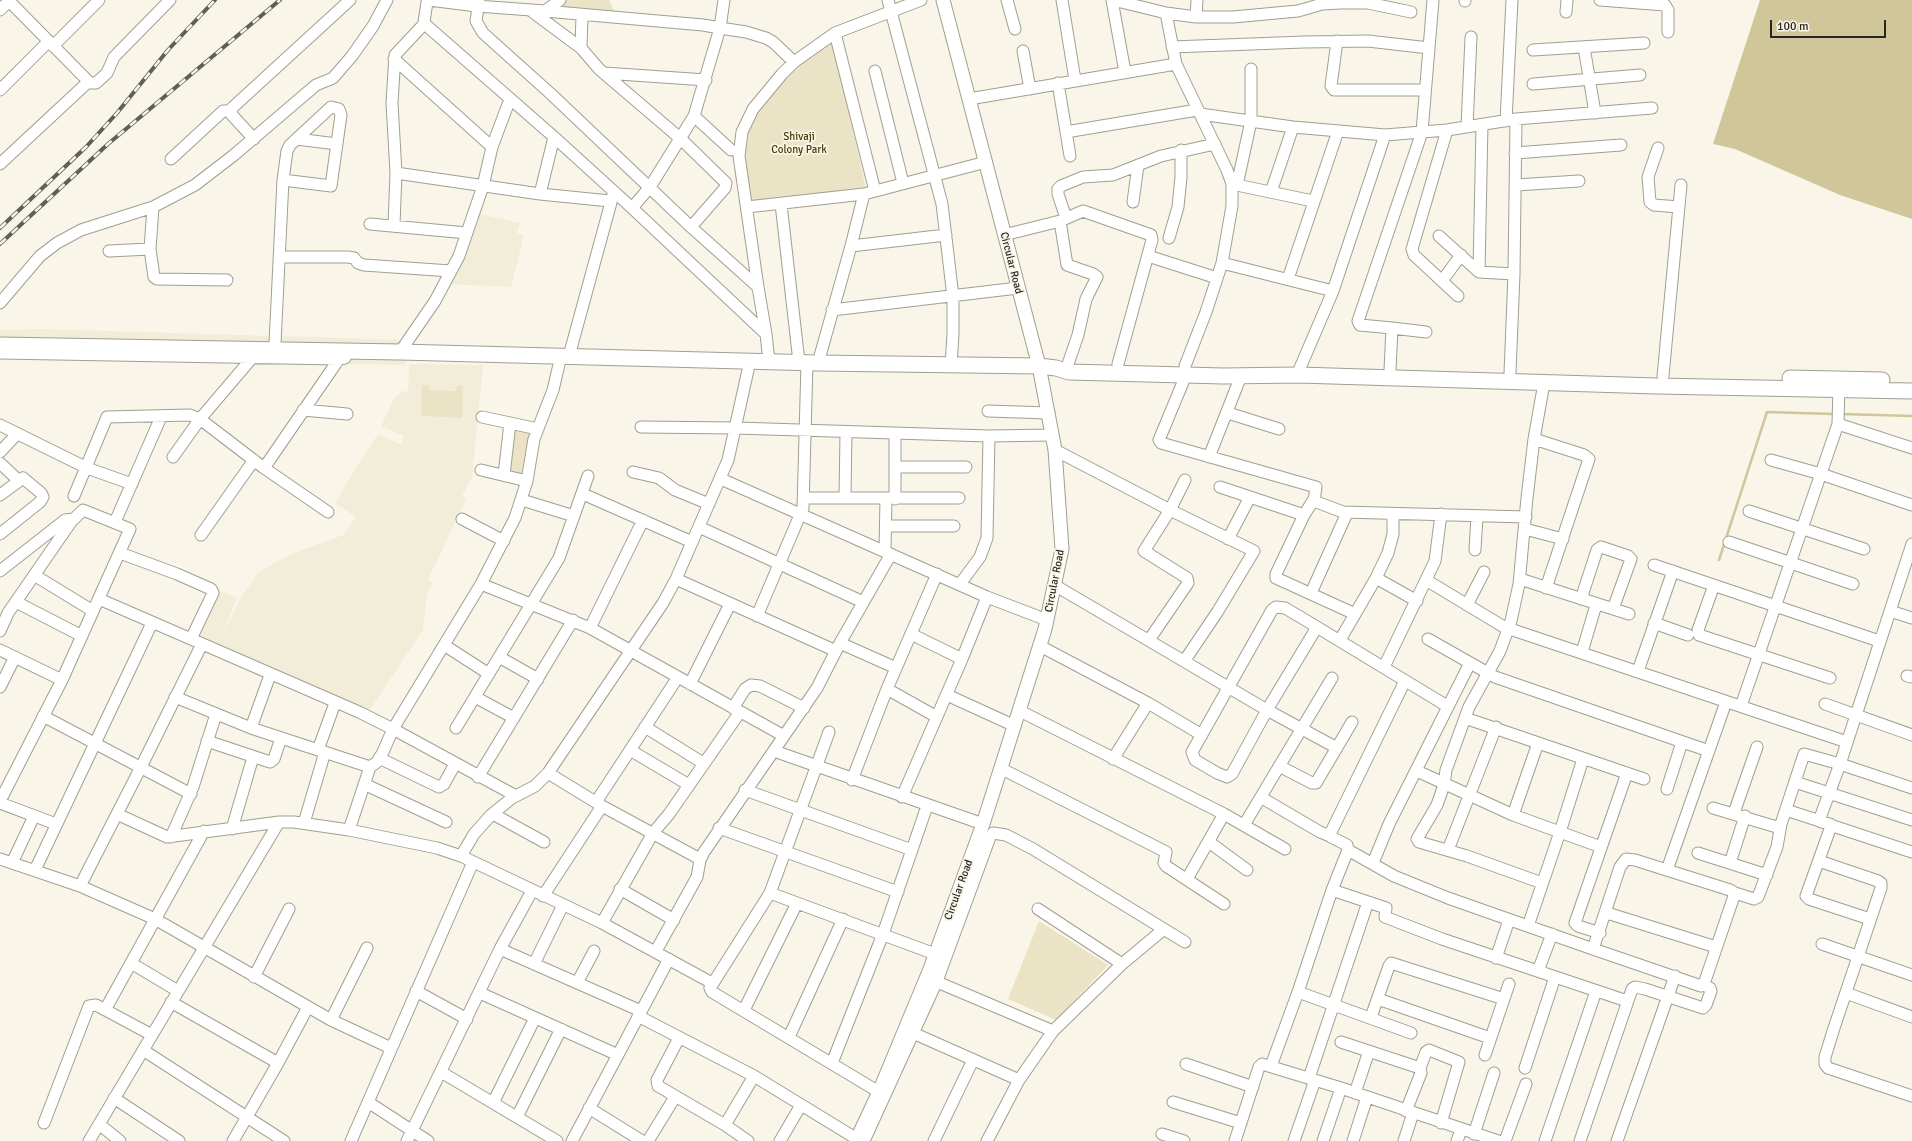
<!DOCTYPE html>
<html>
<head>
<meta charset="utf-8">
<style>
  body { margin:0 }
  #map { position:relative; width:1912px; height:1141px; overflow:hidden; background:#f9f6e9; font-family:Signika,sans-serif }
  canvas { display:block }
  .scale { position:absolute; left:1770px; top:20px; width:116px; height:18px; box-sizing:border-box; border:2px solid #272621; border-top:0; padding-left:5px; font-size:12px; line-height:14px; white-space:nowrap; color:#272621; -webkit-text-stroke:3px #f9f6e9; paint-order:stroke }
</style>
</head>
<body>
<div id="map">
<canvas width="1912" height="1141"></canvas>
<div class="scale">100 m</div>
</div>
<script>
const ctx = document.querySelector('canvas').getContext('2d');
ctx.lineJoin = 'round';
function fill(path, color) { ctx.fillStyle = color; ctx.fill(path, 'evenodd'); }
const shape = rows => new Path2D(rows.map(r => 'M' + r).join(''));
function stroke(path, color, width, dash) { ctx.strokeStyle = color; ctx.lineWidth = width; ctx.lineCap = dash ? 'butt' : 'round'; ctx.setLineDash(dash || []); ctx.stroke(path); }
function drawText(font, color, halo, rows, align = 'center') {
  ctx.font = font + ' Signika,sans-serif'; ctx.lineWidth = 3.5; ctx.setLineDash([]); ctx.textBaseline = 'middle'; ctx.strokeStyle = halo; ctx.fillStyle = color; for (const [text, x, y, turn = 0] of rows) {
    ctx.save(); ctx.translate(x, y); ctx.rotate((+turn || 0) * Math.PI / 180); ctx.textAlign = isNaN(turn) ? turn : align; if (halo) ctx.strokeText(text, 0, 0); ctx.fillText(text, 0, 0); ctx.restore();
  }
}
const built = shape([
  [476,213,520,223,517,234,524,235,511,287,446,284],
  [41,329,407,340,405,365,0,357,0,330],
  [409,364,483,365,472,477,462,496,466,499,428,580,432,583,427,594,423,630,367,714,216,646,217,644,200,636,220,590,237,598,222,635,241,598,258,573,289,555,343,535,356,517,335,503,364,455,378,434,401,445,404,436,381,426,394,399,401,391,408,392]
]);
const green = shape([
  [562,0,609,0,614,11,553,6],
  [831,31,866,189,747,207,742,132,753,109],
  [422,385,429,386,429,390,456,391,457,386,463,386,462,418,421,416],
  [509,426,530,429,521,476,505,472],
  [1039,921,1108,965,1056,1020,1008,999]
]);
const water = shape([
  [1760,0,1912,0,1912,219,1840,195,1735,149,1713,144]
]);
const stream = shape([
  [1841,414,1912,416],
  [1719,560,1767,412,1833,414]
]);
const minor = shape([
  [479,0,476,21,483,33,551,94,691,227,758,287],
  [724,0,720,28,694,116,650,187,632,208,554,137,427,26,424,22,427,2,429,0,477,6,545,11,703,25,720,28,746,32,766,38,773,42,794,62],
  [888,0,942,204,953,297,953,334,951,365],
  [1007,0,1015,29],
  [1062,0,1075,80],
  [1112,0,1125,72],
  [1113,0,1166,13,1196,17,1233,17,1298,11,1322,4,1341,3,1368,3,1411,12],
  [1600,0,1665,5,1668,10,1668,32],
  [9,1,89,82],
  [1465,1,1465,0],
  [0,10,10,0],
  [530,10,581,48,599,69,681,139,726,183,725,188,691,227],
  [545,11,560,0],
  [1566,12,1567,0],
  [1166,13,1176,64,1227,170,1232,184,1232,206,1222,263,1206,312,1185,366],
  [1196,17,1197,0],
  [835,33,875,191],
  [1337,41,1331,86,1334,90,1425,90],
  [53,46,99,0],
  [1172,47,1304,42,1368,41,1429,48],
  [1584,47,1595,113],
  [581,48,582,15],
  [1533,50,1644,43],
  [1023,51,1030,89],
  [394,59,492,147],
  [875,71,903,183],
  [604,73,706,80],
  [1058,83,1070,156],
  [1533,84,1640,75],
  [0,90,48,42],
  [969,99,1176,64],
  [1200,114,1293,127,1385,135,1447,130,1516,119,1652,108],
  [694,116,731,150],
  [1506,121,1512,0],
  [1467,127,1471,37],
  [1447,130,1412,249,1414,255,1458,296],
  [1066,132,1197,110],
  [254,139,231,114,232,108,350,0],
  [297,139,337,144],
  [1658,148,1648,177,1650,202,1654,205,1679,207],
  [1515,153,1621,145],
  [171,159,223,111,231,111],
  [0,164,87,83,96,83,107,73,114,57,170,0],
  [396,173,540,194,610,201],
  [1232,184,1313,201],
  [1237,185,1251,121,1251,69],
  [1516,185,1579,181],
  [1271,192,1293,127],
  [540,194,554,137],
  [1133,202,1138,165],
  [781,204,799,362],
  [153,207,150,249,154,277,157,279,227,280],
  [747,207,864,194,986,162],
  [632,208,766,334],
  [1066,218,1058,194,1058,189,1061,186,1083,177,1113,175,1161,156,1215,144],
  [1060,221,1067,265,1093,274,1097,277,1086,299,1078,335,1068,364],
  [370,224,467,233],
  [394,225,396,173,392,103,395,55,425,23],
  [1004,235,1060,221,1083,211,1151,235,1152,240,1118,364],
  [1439,236,1479,272,1514,274],
  [1169,238,1178,207,1181,177,1181,150],
  [851,246,946,235],
  [109,251,150,249],
  [1148,256,1217,278],
  [281,257,348,257,354,258,358,263,364,265,451,271],
  [1222,263,1333,291],
  [1479,272,1482,125],
  [1288,279,1338,131],
  [1442,281,1461,255],
  [0,303,40,256,57,243,81,230,153,207,195,185,234,155,316,85,333,78,352,56,373,26,387,0],
  [832,310,1018,288],
  [1392,328,1426,332],
  [275,343,283,180,287,151,290,145,331,107,339,109,341,115,331,186,283,180],
  [400,352,435,301,459,256,483,186,492,147,510,99],
  [0,353,339,359],
  [569,356,613,195],
  [769,361,766,334,758,287,739,156,742,132,753,109,782,74,794,62,835,33,921,0],
  [818,363,851,246,864,194],
  [1390,370,1392,328,1360,325,1358,321,1422,132,1433,0],
  [1510,373,1514,274,1516,119],
  [1186,375,1159,440,1161,443,1316,487,1314,501,1343,512,1526,517],
  [1299,375,1300,368,1333,291,1385,135],
  [1663,376,1681,185],
  [303,410,347,414],
  [988,411,1049,413],
  [1228,413,1279,429],
  [482,417,538,429],
  [1838,424,1912,448],
  [0,425,87,468,132,484],
  [641,427,736,428,989,436,1053,435],
  [1534,439,1584,455,1589,459,1546,588],
  [1055,450,1170,510,1254,551,1218,611,1185,660],
  [0,452,17,434],
  [173,457,200,419,252,358],
  [1209,457,1241,376],
  [1771,460,1821,474,1912,505],
  [0,463,19,481],
  [895,467,966,467],
  [264,468,339,359,345,358],
  [481,470,527,481],
  [633,472,659,478,675,490,709,504],
  [504,475,510,423],
  [721,479,987,597,1047,620],
  [1220,487,1304,515],
  [583,494,692,542],
  [0,495,23,478,41,493,43,497,40,502,0,534],
  [74,496,107,417,190,415,200,419,264,468,328,512],
  [845,497,846,432],
  [804,498,959,498],
  [895,499,895,434],
  [1314,499,1304,515,1276,574,1276,578,1355,614],
  [522,500,574,516],
  [1749,511,1864,549],
  [462,519,504,541],
  [115,522,161,417],
  [886,526,954,526],
  [699,527,863,602],
  [1525,529,1563,539],
  [201,535,254,460],
  [1228,539,1250,497],
  [1729,542,1853,584],
  [1475,550,1477,516],
  [885,551,886,498],
  [120,553,177,574,211,589,213,593,191,639],
  [1654,565,1879,641],
  [0,571,65,520,74,519,83,510,130,529,62,680,0,801],
  [34,575,93,611],
  [1376,578,1417,601],
  [676,579,836,651],
  [1520,579,1629,614],
  [1426,580,1504,627,1847,742],
  [481,584,590,628,784,736],
  [960,584,980,557,987,538,989,436],
  [1714,585,1698,630,1699,635,1830,678],
  [1056,586,1267,710,1337,748],
  [1311,593,1347,513],
  [99,599,359,712,393,729,516,796],
  [1581,599,1597,550,1601,547,1628,556,1631,559,1613,609],
  [16,602,82,636],
  [1467,605,1484,572],
  [1890,611,1912,618],
  [757,616,803,508,807,363],
  [1654,623,1688,635],
  [1317,627,1267,710,1232,774,1227,777,1217,773,1195,760,1192,752,1272,610,1276,607,1285,608,1302,618,1447,706],
  [590,628,643,520],
  [0,631,8,613,73,519],
  [911,634,962,659],
  [1428,639,1495,677,1709,751],
  [1149,640,1188,583,1187,578,1144,551,1170,510,1185,480],
  [1340,640,1376,578,1388,553,1393,534,1393,514],
  [840,643,896,668],
  [444,645,489,674],
  [1040,646,1148,703,1202,735],
  [0,650,62,680],
  [1582,652,1596,605],
  [499,657,538,679],
  [1384,667,1435,561,1441,514],
  [1638,671,1673,571],
  [1907,676,1912,677],
  [1405,681,1331,832,1331,837,1347,845,1348,850,1332,890,1298,992,1411,1033],
  [690,684,730,604],
  [0,687,15,657],
  [887,689,937,717],
  [947,695,1015,726],
  [175,697,251,728,370,767],
  [475,697,514,718],
  [1825,704,1912,735],
  [1741,706,1838,424,1839,383],
  [733,708,745,689,751,685,760,686,804,708],
  [1020,711,1224,814,1285,849],
  [43,716,191,794],
  [1465,718,1644,779],
  [645,727,703,763],
  [251,728,270,675],
  [456,728,559,558,588,476],
  [829,732,770,893,710,988,712,992,879,1092],
  [207,741,270,762,274,759,281,738],
  [318,750,335,703],
  [630,750,689,785],
  [774,751,983,824],
  [379,758,439,787,444,784,455,764],
  [1113,759,1148,703],
  [1279,766,1312,783,1316,783,1352,722],
  [1000,768,1166,852,1164,863,1166,866,1224,904],
  [1417,771,1513,815,1601,847],
  [548,773,602,806,700,859],
  [478,777,573,620],
  [852,780,887,689,937,574],
  [1795,782,1912,820],
  [364,784,446,822],
  [1667,789,1682,742],
  [745,790,912,850],
  [902,797,962,659,987,597],
  [1262,798,1320,832,1330,836],
  [596,802,678,677],
  [0,803,56,824],
  [1713,808,1780,828],
  [1786,810,1820,821],
  [1734,813,1757,747],
  [117,814,167,837,279,822,294,822,349,830,437,848,461,856,602,923,712,983],
  [493,814,544,842],
  [1513,815,1538,743],
  [304,823,325,752],
  [1244,825,1332,678],
  [1830,825,1912,852],
  [719,828,898,892],
  [232,829,253,757],
  [349,830,370,767,377,762,383,752,393,729,481,584,515,518,527,481,534,439,553,390,561,356],
  [171,837,193,787,216,714],
  [1209,842,1247,870],
  [1348,850,1394,876,1448,898,1593,949,1701,986,1704,984,1735,893,1730,890,1635,860,1626,859,1620,867,1593,949],
  [1448,850,1496,727],
  [1698,853,1767,875],
  [461,856,474,834,491,815,512,798,535,786,548,773,663,603,676,579,728,460,750,361],
  [0,859,80,886,155,919,331,1020,391,1048],
  [1819,861,1878,881,1881,883,1881,888,1834,1028,1825,1057,1825,1064,1828,1068,1912,1096],
  [12,863,34,816],
  [1373,863,1389,824,1470,663],
  [1730,863,1745,816],
  [35,870,152,623],
  [1667,870,1726,702],
  [1187,879,1224,814],
  [1542,883,1467,856,1419,842,1417,839,1437,805,1444,785,1446,770,1469,707,1500,651,1511,621,1519,584,1527,498,1534,439,1544,383],
  [80,886,141,767,202,644],
  [620,889,674,920],
  [1332,890,1386,908,1385,917,1442,939,1627,1001],
  [770,893,935,954],
  [1735,893,1754,899,1758,897,1777,847,1781,824,1804,754,1840,764,1912,788],
  [543,896,602,806],
  [1038,909,1122,964],
  [1607,913,1716,947],
  [1870,919,1809,899,1806,896,1830,829,1830,824,1821,822,1820,818,1840,764,1912,544],
  [602,923,653,833,669,814,740,712],
  [1528,926,1560,832,1583,759],
  [1600,933,1578,926,1575,923,1627,773],
  [1822,944,1912,975],
  [500,949,641,1011],
  [656,951,697,877,700,860,704,852,817,688,840,643,891,554],
  [1496,958,1509,920],
  [131,963,178,991],
  [534,964,563,905],
  [1538,971,1552,934],
  [254,977,289,909],
  [930,979,1053,1031],
  [577,983,594,951],
  [416,991,467,1019],
  [480,993,618,1055],
  [1846,993,1912,1017],
  [1378,999,1490,1038],
  [171,1002,278,1063],
  [105,1010,204,831],
  [744,1010,797,903],
  [638,1016,754,1076,857,1139],
  [1371,1017,1389,966,1391,963,1504,999],
  [331,1020,367,948],
  [913,1033,1019,1080],
  [789,1037,843,919],
  [679,1038,657,1080,658,1086,725,1125,748,1141],
  [1341,1042,1420,1068,1421,1073,1406,1111],
  [143,1050,284,1141],
  [1485,1055,1509,984],
  [832,1063,883,934,927,806],
  [1186,1064,1253,1087],
  [1271,1066,1298,992],
  [1420,1068,1426,1052,1429,1050,1459,1062,1441,1123],
  [1525,1068,1555,977],
  [441,1072,557,1141],
  [1309,1078,1368,902],
  [1355,1093,1369,1051],
  [114,1098,179,1141],
  [368,1102,428,1141],
  [1173,1102,1241,1123],
  [493,1103,535,1018],
  [589,1108,642,1141],
  [517,1117,561,1029],
  [44,1123,89,1006,96,1005,152,1035],
  [99,1124,120,1141],
  [725,1125,754,1076],
  [1162,1134,1184,1141],
  [1474,1134,1494,1073],
  [89,1141,279,822],
  [233,1141,278,1063,308,1007],
  [351,1141,473,862],
  [407,1141,500,949,532,891],
  [572,1141,669,959],
  [648,1141,675,1097],
  [780,1141,801,1105],
  [864,1141,937,981,990,837,993,833,1006,835,1033,849,1185,942],
  [934,1141,973,1060],
  [987,1141,1019,1080,1053,1031,1122,964,1164,929],
  [1235,1141,1259,1067,1262,1064,1341,1088,1498,1141],
  [1294,1141,1315,1080],
  [1323,1141,1341,1088],
  [1353,1141,1367,1097],
  [1404,1141,1413,1113],
  [1457,1141,1461,1130],
  [1505,1141,1526,1084],
  [1545,1141,1596,991],
  [1580,1141,1632,989,1635,987,1645,989,1703,1008,1706,1005,1711,991,1710,988,1703,985],
  [1617,1141,1675,976]
]);
const major = shape([
  [856,1141,879,1092,930,969,983,824,1045,629,1062,549,1055,450,1039,366,943,0]
]);
const highway = shape([
  [0,345,400,352,818,363,1039,366,1056,368,1069,372,1223,376,1299,375,1657,386,1912,391],
  [1790,378,1882,380]
]);
const rail = shape([
  [0,228,86,147,117,113,168,50,215,0],
  [0,244,108,144,280,0]
]);
const parkNames = [
  ["Shivaji",799,137],
  ["Colony Park",799,150]
];
const streetNames = [
  ["Circular Road",1011,263,76],
  ["Circular Road",1055,581,-79],
  ["Circular Road",959,890,-70]
];
fill(built, '#f1edd8');
fill(green, '#eae3c5');
fill(water, '#d1c69a');
stroke(stream, '#d1c69a', 2.5);
stroke(minor, '#a19e92', 13);
stroke(major, '#a19e92', 15);
stroke(highway, '#a19e92', 17);
stroke(minor, '#fff', 11);
stroke(major, '#fff', 13);
stroke(highway, '#fff', 15);
stroke(rail, '#5f5e57', 4);
stroke(rail, '#f9f6e9', 2.5, [8]);
drawText('11px', '#473b01', '#f9f6e9', parkNames);
drawText('11px', '#272621', '#f9f6e9', streetNames);
</script>
</body>
</html>
